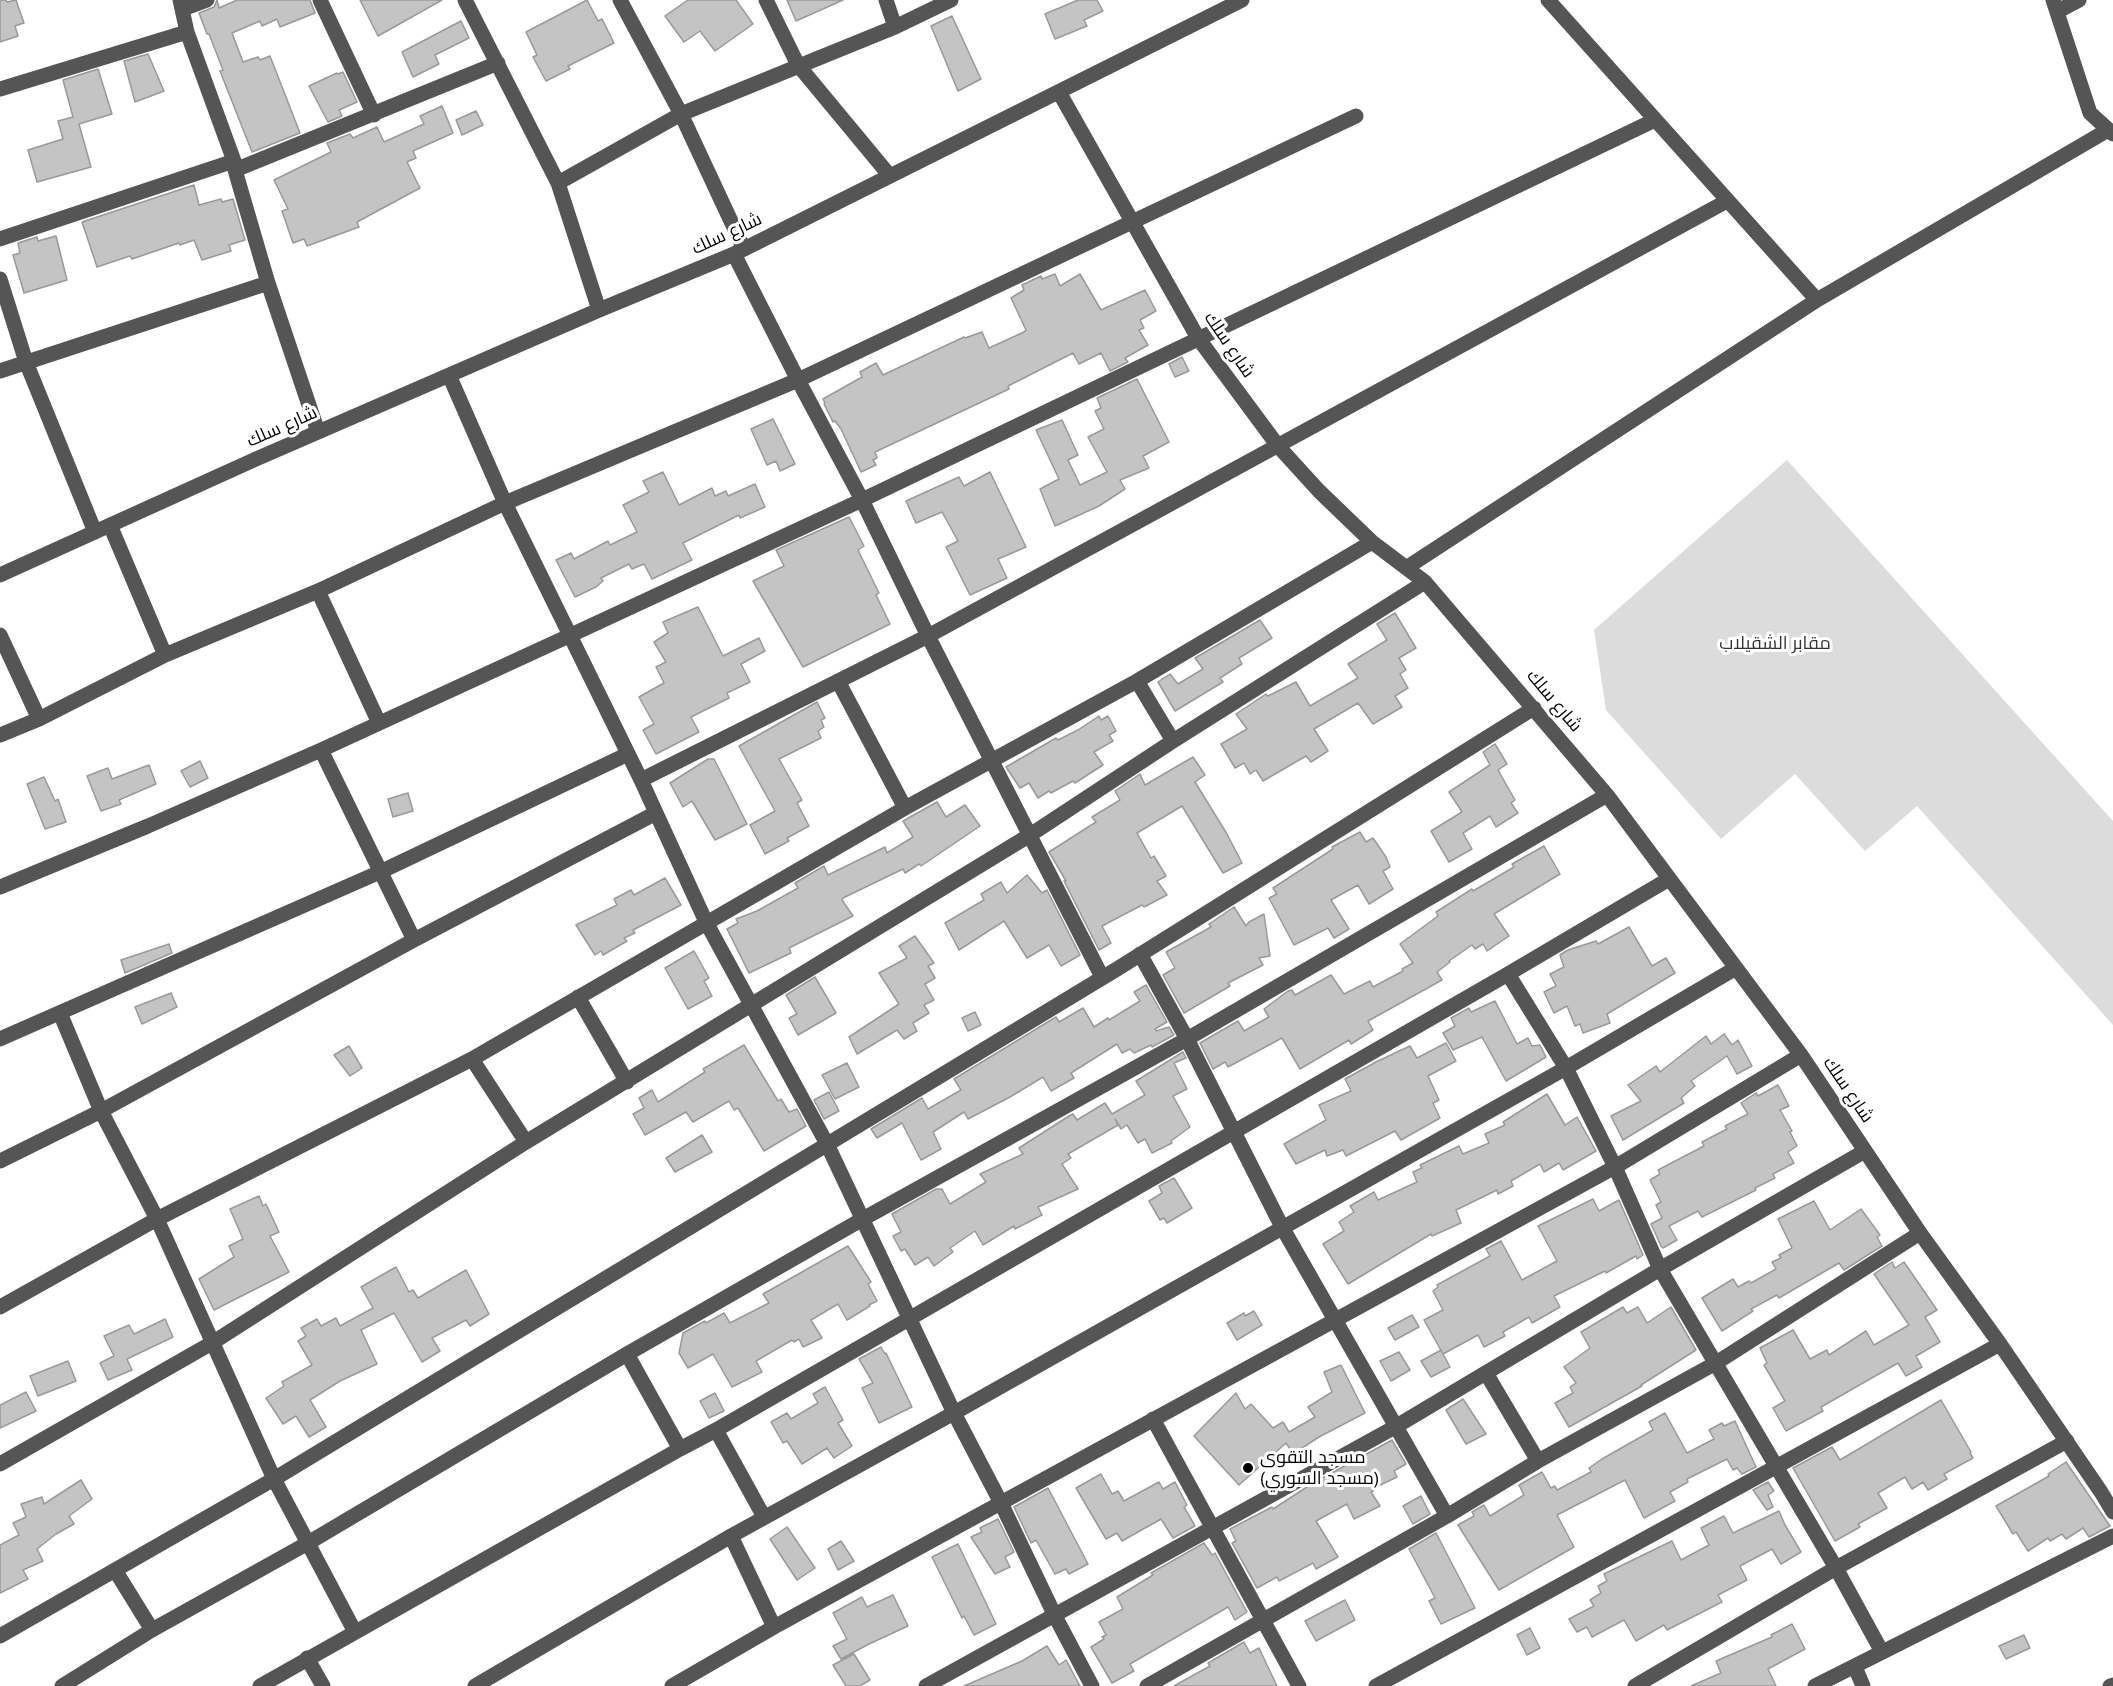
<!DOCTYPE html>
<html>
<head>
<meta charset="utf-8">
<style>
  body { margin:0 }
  canvas { display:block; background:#fff }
</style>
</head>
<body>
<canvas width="2113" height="1686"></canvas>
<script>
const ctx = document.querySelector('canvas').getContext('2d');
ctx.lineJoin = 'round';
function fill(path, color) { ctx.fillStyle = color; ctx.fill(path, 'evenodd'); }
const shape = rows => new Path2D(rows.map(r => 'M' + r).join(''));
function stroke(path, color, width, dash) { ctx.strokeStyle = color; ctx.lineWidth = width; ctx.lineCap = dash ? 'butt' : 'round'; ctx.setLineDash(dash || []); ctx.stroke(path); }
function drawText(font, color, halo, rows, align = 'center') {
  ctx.font = font + ' "PT Sans",Cairo,sans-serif'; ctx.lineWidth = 6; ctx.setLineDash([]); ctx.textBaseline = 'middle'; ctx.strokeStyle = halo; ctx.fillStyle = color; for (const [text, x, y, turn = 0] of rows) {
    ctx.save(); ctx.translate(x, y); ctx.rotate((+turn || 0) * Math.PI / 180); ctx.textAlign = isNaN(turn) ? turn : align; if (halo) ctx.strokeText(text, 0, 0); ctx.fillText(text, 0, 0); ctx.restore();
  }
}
const green = shape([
  [1787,460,2113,821,2113,1025,1917,806,1865,851,1795,774,1721,839,1606,710,1594,630]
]);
const building = shape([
  [0,0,6,0,7,2,16,0,24,23,15,26,18,36,0,42,0,0],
  [217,0,219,8,237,0,310,0,315,13,280,27,277,19,262,26,260,21,232,33,243,62,258,57,260,60,270,56,300,133,252,152,220,71,223,70,209,34,207,34,199,13,214,7,217,0],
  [360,0,442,0,378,36,360,0],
  [587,0,598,21,602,19,614,43,568,66,570,69,546,81,533,57,537,55,526,32,587,0],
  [688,0,736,0,753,24,715,51,700,31,684,42,665,16,688,0],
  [787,0,843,0,796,21,787,0],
  [1078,0,1097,0,1103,11,1084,20,1087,26,1055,39,1045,14,1078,0],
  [952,16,981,79,958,91,931,26,952,16],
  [461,21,469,38,435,55,439,64,413,77,402,52,461,21],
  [148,54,164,91,135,102,124,61,148,54],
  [98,69,112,114,79,124,91,167,37,182,28,150,63,139,58,121,73,117,63,80,98,69],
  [343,72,357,102,339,110,342,116,328,122,309,86,337,73,338,74,343,72],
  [442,106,453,133,413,151,416,158,407,162,420,188,357,222,359,227,307,246,304,239,293,243,282,211,288,209,274,180,331,152,327,143,350,134,353,138,377,127,384,142,424,124,420,116,442,106],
  [476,111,483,125,462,135,456,120,476,111],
  [194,185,199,205,221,199,222,202,233,199,245,240,229,245,231,251,202,260,194,240,180,245,179,243,132,259,130,256,97,267,82,222,194,185],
  [56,236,67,280,24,293,13,255,20,253,18,243,37,237,38,241,56,236],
  [1055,274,1060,286,1080,274,1101,310,1145,290,1156,311,1140,320,1144,328,1139,330,1148,345,1125,358,1128,362,1110,371,1101,353,1079,364,1073,353,1008,386,1009,389,875,452,877,458,873,460,876,465,861,472,841,429,835,421,833,422,824,404,825,403,823,399,862,377,860,372,876,363,883,375,964,337,965,338,982,332,989,348,1024,332,1026,330,1011,298,1024,290,1022,285,1041,276,1042,279,1055,274],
  [1182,357,1189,371,1175,377,1169,364,1182,357],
  [1137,379,1169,442,1143,456,1149,468,1120,480,1125,489,1099,506,1055,526,1040,489,1059,479,1036,430,1062,420,1078,455,1068,460,1080,485,1107,472,1088,437,1104,429,1095,411,1101,408,1097,398,1137,379],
  [773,419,795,464,780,471,776,461,767,465,751,429,773,419],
  [663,472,679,505,712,488,715,496,726,491,728,496,755,484,765,507,740,518,739,515,683,543,692,560,652,579,644,564,632,569,629,564,601,578,603,581,596,587,575,597,556,560,571,553,574,559,608,541,610,545,637,532,623,505,649,492,643,481,663,472],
  [990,472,1026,547,998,559,1007,578,970,595,946,547,958,541,942,512,916,523,906,501,959,477,964,486,990,472],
  [849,517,864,546,858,550,879,593,876,595,890,624,803,667,753,581,784,566,776,550,849,517],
  [698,607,723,656,759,638,765,651,741,664,750,682,727,693,729,698,691,717,699,732,656,754,643,730,654,724,639,697,664,683,656,667,666,662,654,642,668,633,663,622,698,607],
  [1395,613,1416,648,1399,658,1406,670,1400,674,1408,688,1395,696,1402,707,1373,724,1358,703,1314,729,1328,751,1311,762,1306,756,1263,781,1256,770,1250,774,1244,763,1235,768,1221,744,1247,729,1236,714,1266,694,1268,696,1296,682,1310,706,1358,678,1348,664,1387,640,1377,624,1395,613],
  [1260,620,1272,638,1239,658,1242,664,1220,678,1223,682,1175,711,1158,682,1170,674,1178,684,1203,669,1195,658,1260,620],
  [817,702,825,718,821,720,824,727,818,731,821,738,779,759,802,800,797,803,809,826,787,838,789,841,765,854,750,825,775,811,739,746,817,702],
  [1099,716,1101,720,1108,716,1116,731,1109,735,1113,741,1094,752,1103,765,1075,783,1073,781,1051,793,1049,791,1038,798,1029,783,1020,788,1006,767,1056,738,1058,740,1078,730,1099,716],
  [1495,744,1507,764,1498,770,1515,800,1511,803,1518,813,1496,827,1490,816,1463,833,1472,849,1449,862,1431,831,1462,812,1449,792,1490,765,1483,752,1495,744],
  [1193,757,1205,775,1195,782,1227,834,1242,863,1223,873,1182,806,1137,833,1151,858,1154,856,1166,876,1157,881,1167,895,1144,907,1142,905,1102,926,1111,943,1099,950,1064,881,1066,881,1049,852,1096,822,1092,817,1120,800,1115,791,1140,774,1145,785,1193,757],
  [708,759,714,759,747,824,715,840,692,801,683,807,670,783,708,759],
  [200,761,208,778,190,787,181,771,200,761],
  [149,765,156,784,119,800,121,804,101,811,87,776,108,768,112,779,149,765],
  [44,777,55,801,58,799,66,822,45,829,27,784,44,777],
  [408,793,413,811,393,817,388,799,408,793],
  [937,802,946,817,965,805,980,826,921,866,919,864,905,873,903,869,843,898,842,900,853,916,789,948,791,953,749,973,727,929,738,923,736,919,757,911,798,888,795,883,824,866,828,875,885,847,887,853,913,837,903,821,937,802],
  [1360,832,1366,842,1373,838,1386,857,1390,867,1383,871,1393,889,1369,904,1358,885,1331,900,1349,929,1334,938,1328,928,1294,945,1269,898,1277,894,1273,888,1333,849,1332,847,1360,832],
  [1544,846,1560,874,1494,914,1509,936,1487,951,1483,944,1475,949,1472,945,1449,961,1450,962,1437,972,1442,980,1368,1021,1373,1030,1351,1044,1349,1040,1300,1069,1282,1038,1228,1067,1225,1062,1213,1069,1200,1043,1238,1021,1244,1031,1269,1017,1264,1009,1288,991,1292,990,1295,995,1331,975,1344,994,1370,981,1373,987,1403,971,1402,969,1413,963,1400,944,1438,916,1436,912,1472,889,1473,891,1514,867,1512,864,1544,846],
  [1027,875,1042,893,1047,890,1080,955,1061,966,1049,945,1027,958,1004,921,959,950,945,923,984,900,981,894,1001,882,1007,893,1027,875],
  [665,878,681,905,633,930,635,933,624,938,627,941,603,955,601,951,595,955,576,925,617,905,614,899,631,890,634,895,665,878],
  [1234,907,1246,926,1249,922,1264,914,1270,956,1259,958,1263,965,1228,983,1230,986,1184,1013,1163,975,1175,968,1166,952,1211,927,1209,924,1234,907],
  [1629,927,1652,966,1666,958,1675,973,1607,1014,1610,1023,1583,1033,1580,1024,1575,1026,1567,1006,1554,1013,1544,992,1556,986,1550,974,1564,967,1560,955,1568,950,1596,941,1598,944,1629,927],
  [915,936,934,963,928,966,935,978,925,984,934,1000,924,1005,929,1013,913,1023,917,1031,904,1039,897,1030,857,1054,849,1037,899,1004,879,973,907,958,899,946,915,936],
  [169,944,172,953,125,973,121,960,169,944],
  [694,951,709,978,704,981,712,996,688,1009,665,968,694,951],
  [815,977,836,1013,798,1035,789,1018,797,1014,786,995,815,977],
  [1146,985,1167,1022,1155,1029,1156,1031,1169,1027,1174,1035,1152,1047,1151,1045,1134,1053,1130,1049,1122,1053,1117,1044,1071,1073,1074,1078,1051,1091,1043,1077,1010,1097,968,1119,964,1112,933,1132,941,1149,921,1160,902,1123,877,1138,871,1129,922,1098,928,1109,961,1090,954,1079,1056,1017,1059,1022,1083,1008,1094,1027,1108,1018,1109,1020,1140,1001,1134,992,1146,985],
  [171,993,177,1007,142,1024,135,1007,171,993],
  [1495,1001,1517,1044,1528,1038,1532,1046,1540,1045,1546,1057,1506,1081,1482,1037,1453,1050,1443,1033,1455,1026,1451,1018,1469,1008,1471,1012,1495,1001],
  [975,1012,981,1025,968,1031,962,1018,975,1012],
  [1724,1034,1732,1045,1738,1040,1752,1066,1737,1074,1727,1056,1691,1081,1695,1086,1681,1098,1684,1103,1623,1140,1611,1116,1641,1101,1628,1085,1656,1066,1660,1072,1706,1036,1711,1044,1724,1034],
  [1446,1043,1456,1061,1428,1076,1439,1100,1433,1103,1440,1118,1401,1140,1395,1131,1346,1156,1343,1150,1327,1156,1325,1150,1296,1164,1284,1144,1326,1120,1319,1105,1351,1091,1345,1079,1376,1062,1410,1046,1417,1058,1446,1043],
  [744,1045,778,1101,781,1099,789,1112,797,1109,806,1126,764,1151,738,1108,734,1110,729,1101,693,1122,686,1112,645,1135,633,1114,644,1108,639,1098,652,1090,658,1102,705,1072,703,1069,744,1045],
  [349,1046,362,1068,350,1076,334,1055,349,1046],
  [1183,1052,1186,1058,1174,1063,1187,1089,1173,1096,1190,1127,1171,1141,1172,1143,1152,1153,1145,1139,1138,1143,1127,1125,1121,1129,1115,1119,1118,1125,1068,1154,1071,1158,1062,1164,1078,1189,1038,1207,1042,1215,1015,1229,1014,1226,983,1245,975,1231,950,1248,953,1252,934,1266,928,1257,915,1265,905,1249,901,1251,893,1236,901,1232,892,1214,936,1189,942,1189,950,1204,986,1182,980,1174,1023,1154,1019,1148,1069,1116,1073,1114,1077,1120,1105,1103,1112,1114,1145,1095,1136,1081,1183,1052],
  [847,1063,859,1087,835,1099,822,1075,847,1063],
  [1778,1085,1789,1106,1780,1110,1792,1131,1790,1132,1797,1146,1788,1152,1794,1163,1773,1174,1775,1178,1755,1188,1756,1190,1702,1217,1698,1211,1669,1226,1677,1240,1663,1248,1661,1246,1651,1224,1662,1218,1656,1205,1661,1202,1650,1180,1660,1174,1658,1170,1704,1146,1702,1142,1727,1129,1725,1126,1748,1114,1741,1103,1756,1093,1758,1096,1778,1085],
  [829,1092,839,1111,824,1119,814,1100,829,1092],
  [1547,1094,1565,1125,1577,1117,1596,1151,1563,1170,1559,1163,1544,1172,1540,1164,1511,1181,1513,1186,1498,1194,1497,1190,1456,1210,1461,1223,1432,1236,1431,1234,1348,1284,1323,1244,1344,1231,1339,1222,1354,1212,1350,1206,1374,1192,1378,1200,1417,1182,1413,1172,1422,1168,1420,1165,1459,1146,1463,1154,1489,1143,1485,1134,1505,1125,1503,1122,1547,1094],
  [702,1135,712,1152,675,1172,666,1158,702,1135],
  [1174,1178,1192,1208,1167,1223,1164,1218,1160,1220,1149,1201,1162,1193,1159,1186,1174,1178],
  [259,1196,263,1206,266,1204,279,1232,270,1236,289,1272,214,1310,199,1279,234,1257,229,1246,243,1239,230,1209,259,1196],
  [1593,1199,1599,1211,1619,1200,1643,1255,1637,1259,1636,1256,1606,1273,1605,1271,1554,1296,1560,1307,1532,1323,1529,1317,1503,1332,1505,1336,1484,1347,1478,1335,1443,1354,1424,1320,1443,1310,1433,1291,1438,1287,1437,1285,1490,1256,1486,1249,1501,1241,1522,1280,1557,1261,1538,1226,1593,1199],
  [1814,1201,1830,1230,1861,1209,1880,1235,1877,1237,1882,1246,1844,1270,1839,1263,1779,1298,1777,1295,1751,1309,1753,1311,1722,1331,1702,1298,1733,1279,1738,1287,1749,1281,1751,1283,1776,1269,1772,1262,1781,1258,1779,1255,1792,1248,1778,1219,1814,1201],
  [848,1246,871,1282,868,1284,877,1301,869,1305,870,1306,847,1320,838,1304,811,1320,822,1338,803,1347,799,1339,794,1342,792,1340,756,1361,762,1372,732,1387,713,1354,688,1368,679,1353,683,1333,705,1321,706,1323,724,1313,730,1323,769,1303,763,1294,848,1246],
  [1892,1262,1895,1268,1904,1262,1937,1310,1925,1317,1940,1342,1916,1356,1922,1367,1906,1376,1898,1363,1821,1407,1823,1411,1786,1431,1773,1408,1785,1401,1764,1365,1767,1363,1760,1348,1793,1330,1810,1359,1827,1350,1829,1355,1866,1331,1874,1345,1909,1325,1874,1274,1892,1262],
  [396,1267,409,1292,413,1290,418,1298,466,1270,489,1314,470,1326,466,1320,432,1338,440,1351,422,1362,394,1313,361,1330,377,1364,340,1381,310,1400,326,1427,309,1437,296,1416,283,1424,266,1398,284,1386,282,1382,312,1365,298,1341,306,1336,301,1328,317,1319,321,1326,336,1318,340,1326,373,1308,361,1287,396,1267],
  [1623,1307,1627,1313,1638,1307,1647,1323,1671,1307,1696,1350,1641,1385,1642,1386,1569,1427,1555,1403,1573,1393,1570,1387,1576,1383,1564,1367,1590,1348,1581,1332,1623,1307],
  [1254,1311,1262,1325,1237,1340,1227,1323,1244,1313,1245,1316,1254,1311],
  [1412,1315,1419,1327,1395,1340,1388,1328,1412,1315],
  [165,1319,173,1337,127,1359,132,1370,108,1380,100,1363,114,1356,104,1336,129,1325,134,1334,165,1319],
  [881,1347,885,1354,886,1353,912,1407,879,1423,862,1388,873,1383,859,1359,881,1347],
  [1441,1350,1450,1367,1431,1377,1421,1361,1441,1350],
  [1399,1352,1410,1370,1391,1381,1380,1361,1399,1352],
  [68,1361,76,1381,38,1396,30,1376,68,1361],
  [1341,1365,1365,1413,1319,1437,1293,1454,1286,1443,1239,1485,1194,1436,1236,1393,1245,1409,1251,1404,1273,1428,1283,1422,1289,1432,1315,1417,1308,1407,1332,1392,1324,1372,1341,1365],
  [825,1387,843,1420,838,1423,852,1446,834,1458,827,1448,802,1464,787,1441,783,1443,771,1422,787,1413,791,1419,818,1403,813,1394,825,1387],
  [26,1392,36,1411,0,1428,0,1405,26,1392],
  [715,1393,724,1411,709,1418,700,1401,715,1393],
  [1463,1399,1486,1434,1466,1444,1446,1410,1463,1399],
  [1941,1400,1971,1452,1970,1453,1973,1458,1944,1474,1947,1479,1928,1490,1923,1482,1912,1489,1905,1477,1878,1493,1887,1508,1858,1524,1860,1527,1835,1541,1793,1468,1832,1447,1840,1460,1941,1400],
  [1665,1413,1687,1453,1714,1439,1709,1430,1722,1423,1724,1426,1735,1421,1756,1467,1742,1474,1737,1468,1733,1470,1727,1459,1687,1479,1688,1482,1670,1492,1675,1501,1644,1518,1625,1480,1557,1515,1574,1547,1499,1590,1458,1525,1474,1516,1472,1512,1484,1505,1490,1516,1503,1508,1524,1495,1519,1485,1542,1472,1551,1488,1555,1486,1557,1490,1591,1472,1589,1468,1602,1459,1653,1430,1649,1422,1665,1413],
  [1392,1440,1406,1464,1394,1471,1397,1477,1374,1488,1375,1490,1371,1492,1380,1506,1354,1519,1347,1504,1316,1521,1338,1557,1316,1569,1313,1563,1279,1581,1277,1577,1257,1588,1232,1543,1236,1541,1230,1529,1272,1507,1273,1509,1310,1485,1392,1440],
  [2066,1462,2110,1526,2089,1537,2083,1528,2066,1539,2062,1534,2050,1541,2048,1538,2028,1551,2016,1532,2013,1534,1996,1506,2049,1476,2048,1474,2066,1462],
  [1101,1474,1112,1494,1118,1491,1124,1501,1159,1482,1163,1489,1175,1482,1187,1505,1184,1507,1195,1526,1173,1538,1161,1519,1122,1541,1117,1533,1106,1539,1076,1488,1101,1474],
  [81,1480,92,1499,69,1516,74,1524,56,1534,37,1549,43,1561,23,1570,28,1579,0,1593,0,1545,19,1535,13,1523,26,1517,21,1504,42,1497,44,1504,81,1480],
  [1768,1482,1774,1491,1768,1495,1773,1507,1767,1510,1753,1490,1768,1482],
  [1048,1488,1088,1564,1069,1574,1066,1569,1055,1574,1036,1540,1031,1543,1014,1507,1048,1488],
  [1421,1496,1430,1514,1413,1524,1403,1506,1421,1496],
  [1779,1511,1785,1525,1801,1552,1781,1564,1772,1549,1740,1566,1747,1580,1718,1595,1722,1602,1667,1630,1664,1625,1636,1641,1624,1620,1592,1637,1587,1627,1577,1632,1569,1619,1594,1606,1590,1600,1601,1593,1598,1586,1607,1581,1604,1574,1672,1541,1681,1560,1709,1545,1701,1528,1724,1516,1733,1533,1779,1511],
  [998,1519,1014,1552,1005,1557,1010,1567,995,1574,971,1537,982,1532,980,1528,998,1519],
  [787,1527,815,1568,797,1580,770,1539,787,1527],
  [1436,1533,1475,1608,1441,1624,1429,1601,1435,1598,1409,1549,1436,1533],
  [841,1541,854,1561,838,1570,828,1549,841,1541],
  [1204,1543,1212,1555,1215,1553,1247,1612,1235,1620,1228,1607,1130,1664,1134,1671,1112,1683,1091,1647,1104,1639,1102,1637,1106,1635,1099,1622,1123,1609,1117,1597,1153,1575,1151,1573,1204,1543],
  [958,1544,996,1624,974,1635,964,1616,962,1618,932,1557,958,1544],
  [893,1595,908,1626,869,1644,841,1659,833,1646,847,1639,833,1613,862,1597,867,1607,893,1595],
  [1345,1600,1355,1620,1316,1641,1305,1621,1345,1600],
  [1792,1624,1805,1649,1768,1669,1776,1686,1691,1686,1721,1673,1716,1661,1772,1637,1771,1635,1792,1624],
  [1530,1628,1540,1648,1527,1655,1517,1635,1530,1628],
  [2024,1635,2030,1648,2006,1659,1999,1646,2024,1635],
  [1244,1642,1250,1653,1259,1648,1277,1686,1174,1686,1210,1666,1208,1663,1244,1642],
  [1047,1646,1059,1665,1066,1660,1080,1686,964,1686,1022,1661,1047,1646],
  [854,1654,870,1680,860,1686,846,1686,833,1665,854,1654]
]);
const minor = shape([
  [180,0,187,32,234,161,235,170,268,283,318,432],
  [320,0,374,115],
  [465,0,558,183,599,310],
  [620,0,681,114,744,249],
  [766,0,798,65,890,176],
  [886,0,895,27],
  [1548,0,1817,300],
  [2053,0,2090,113,2113,134],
  [183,9,207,0],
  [2058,11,2079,0],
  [0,89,187,32],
  [1059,92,1198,338,1278,446,1319,491,1372,542,1425,582,1607,795,1801,1055,1920,1233,2000,1344,2101,1492,2113,1512],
  [235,170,498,63],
  [558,183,681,114,895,27,951,0],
  [0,239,234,161],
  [734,254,798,380,862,500,928,636,1102,977],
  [0,279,26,362,95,532],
  [0,371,268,283],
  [449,375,505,503,641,780,706,922,827,1144,954,1413,1001,1503,1055,1616,1092,1686],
  [110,525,165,655],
  [1406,568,1817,300,2108,130],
  [0,575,256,459,599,310,734,254,1242,0],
  [318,591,379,723],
  [0,635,39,719],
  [838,681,905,808],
  [1137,681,1173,741],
  [0,735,39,719,165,655,318,591,505,503,798,380,1356,116],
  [321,750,414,940],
  [641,780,928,636,1727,201],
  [0,887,148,826,321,750,571,635,862,500,1655,120],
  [1140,954,1187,1039,1282,1227,1447,1516],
  [1508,974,1566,1068,1615,1167,1660,1269,1836,1568,1882,1652],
  [578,997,627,1082],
  [60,1013,101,1111,157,1219,274,1479,355,1632],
  [0,1039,380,872,628,754],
  [472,1059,526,1142],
  [0,1161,101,1111,414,940,656,813],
  [0,1307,157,1219,472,1059,905,808,1137,681,1372,542],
  [627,1354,680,1449],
  [1486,1373,1538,1461],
  [1153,1419,1299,1686],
  [716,1430,764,1517],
  [0,1464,212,1343,526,1142,1030,835,1173,741,1425,582],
  [731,1536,774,1627],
  [115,1570,152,1630],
  [0,1636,274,1479,1117,969,1534,708],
  [307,1658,323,1686],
  [1855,1667,1863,1686],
  [62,1686,152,1630,308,1543,627,1354,861,1220,1187,1039,1607,795],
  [260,1686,680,1449,716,1430,1508,974,1669,879],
  [475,1686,731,1536,954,1413,1566,1068,1736,968],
  [672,1686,774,1627,1615,1167,1801,1055],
  [926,1686,1395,1427,1660,1269,1865,1151],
  [1147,1686,1447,1516,1538,1461,1716,1363,1920,1233],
  [1376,1686,2000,1344],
  [1635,1686,1836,1568,2067,1441],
  [1815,1686,2113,1536],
  [2110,1686,2113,1685]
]);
const markers = [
  [1248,1468,6,"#000"]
];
const streetNames = [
  ["شارع سلك",727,234,-25],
  ["شارع سلك",1229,345,56],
  ["شارع سلك",282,427,-24],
  ["شارع سلك",1554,701,50],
  ["شارع سلك",1848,1090,56]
];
const parkNames = [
  ["مقابر الشقيلاب",1775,644]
];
const poiNames = [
  ["مسجد التقوى",1260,1458],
  ["(مسجد السوري)",1260,1479]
];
fill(green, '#dcdcdc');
fill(building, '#c4c4c4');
stroke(building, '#999', 1.5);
stroke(minor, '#555', 15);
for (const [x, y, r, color] of markers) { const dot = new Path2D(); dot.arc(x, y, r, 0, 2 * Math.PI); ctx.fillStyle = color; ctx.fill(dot); stroke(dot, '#fff', 2); }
drawText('18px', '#000', '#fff', streetNames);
drawText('18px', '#333', '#fff', parkNames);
drawText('18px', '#000', '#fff', poiNames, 'left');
</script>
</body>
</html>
